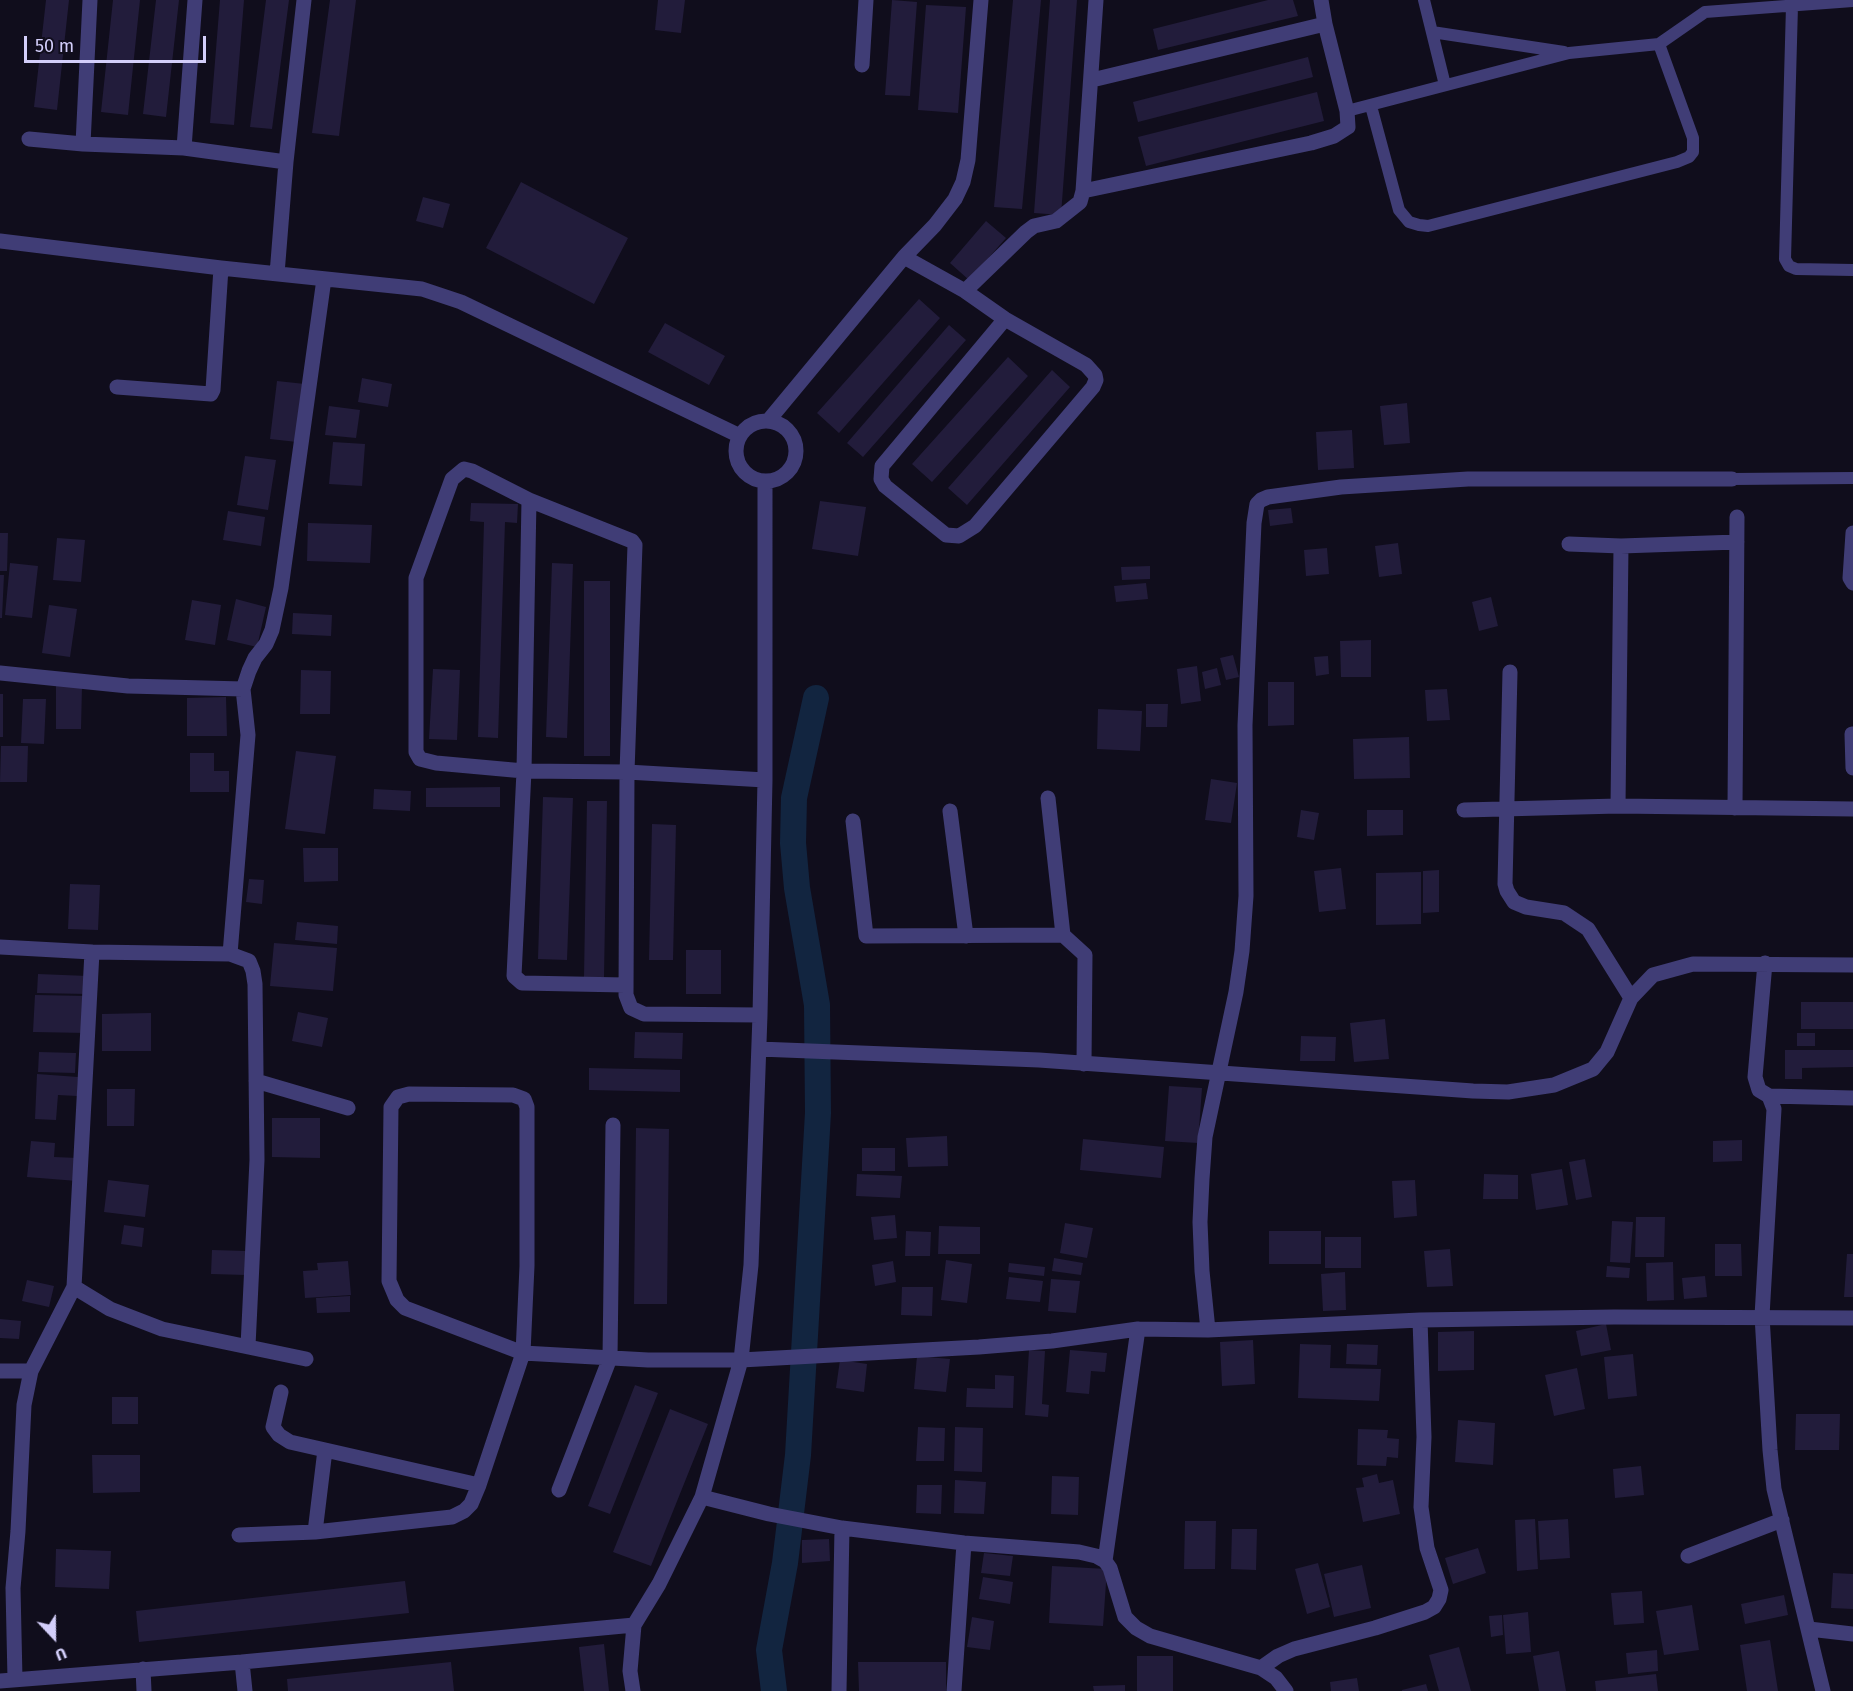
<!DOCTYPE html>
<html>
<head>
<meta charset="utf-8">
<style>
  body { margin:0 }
  #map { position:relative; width:1853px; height:1691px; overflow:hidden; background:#100d1c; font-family:"Fira Sans",sans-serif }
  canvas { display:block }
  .north { position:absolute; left:24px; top:1607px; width:60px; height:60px; -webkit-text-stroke:4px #100d1c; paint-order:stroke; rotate:158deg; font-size:16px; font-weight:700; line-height:24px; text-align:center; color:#d3cefa }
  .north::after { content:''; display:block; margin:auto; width:21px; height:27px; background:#d3cefa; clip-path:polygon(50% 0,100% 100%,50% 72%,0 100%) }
  .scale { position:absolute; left:24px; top:36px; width:182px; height:27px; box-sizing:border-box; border:3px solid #d3cefa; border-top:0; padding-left:8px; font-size:18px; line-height:21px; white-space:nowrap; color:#d3cefa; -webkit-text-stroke:4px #100d1c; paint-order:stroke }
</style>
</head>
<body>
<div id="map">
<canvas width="1853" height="1691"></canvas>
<div class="north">U</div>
<div class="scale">50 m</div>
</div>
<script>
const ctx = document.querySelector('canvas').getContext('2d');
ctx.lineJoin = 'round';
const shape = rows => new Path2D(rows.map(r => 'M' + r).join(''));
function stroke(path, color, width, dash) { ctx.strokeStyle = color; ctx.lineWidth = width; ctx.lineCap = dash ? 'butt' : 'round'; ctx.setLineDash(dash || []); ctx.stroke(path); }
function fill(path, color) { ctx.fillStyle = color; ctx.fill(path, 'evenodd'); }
const canal = shape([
  [774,1691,769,1650,785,1563,798,1455,818,1113,817,1005,797,888,793,843,794,798,816,698]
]);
const building = shape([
  [46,0,69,0,57,110,34,107],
  [113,0,140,0,128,115,101,112],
  [156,0,179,0,166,117,143,114],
  [220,0,244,0,234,125,210,123],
  [266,0,289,0,272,129,250,127],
  [330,0,356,0,339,136,312,133],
  [658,0,685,0,681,33,655,30],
  [892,0,917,2,910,96,885,95],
  [1013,0,1041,0,1022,209,994,207],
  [1050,0,1077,0,1061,215,1034,213],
  [1268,0,1293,0,1298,16,1158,50,1153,29],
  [926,5,966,7,958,113,918,110],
  [1308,57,1313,77,1138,122,1133,102],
  [1317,92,1324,121,1146,166,1138,137],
  [521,182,628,238,594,304,486,248],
  [423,197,450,204,443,228,416,221],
  [986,221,1006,238,969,280,950,263],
  [919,299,940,318,839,433,817,413],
  [665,323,725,356,709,385,648,352],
  [949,325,966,340,863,457,847,443],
  [1008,357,1028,376,932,482,912,464],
  [1052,370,1070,387,967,505,948,488],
  [362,378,392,384,388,407,358,402],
  [277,381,305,384,297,442,270,439],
  [1407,403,1410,443,1384,445,1380,406],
  [329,406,360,410,356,438,325,435],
  [1352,430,1354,468,1318,470,1316,432],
  [333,442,365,444,362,486,329,484],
  [245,456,276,460,268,510,237,505],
  [820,501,866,507,858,556,812,549],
  [471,503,518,504,517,523,505,522,498,738,478,737,484,522,470,521],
  [1291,508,1293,523,1270,526,1268,510],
  [228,511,265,517,261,546,223,540],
  [308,523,372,525,370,563,307,561],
  [0,533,8,533,7,571,0,571],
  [57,538,85,540,81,582,53,580],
  [1398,543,1402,574,1379,577,1375,546],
  [1327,548,1329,574,1306,576,1304,550],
  [10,563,38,566,32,618,5,615],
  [552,563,573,564,567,738,546,737],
  [1150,566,1150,579,1122,580,1121,567],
  [0,575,4,575,2,618,0,618],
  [584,581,610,581,610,756,584,756],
  [1146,583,1148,599,1116,602,1114,586],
  [1491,597,1498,626,1479,631,1472,602],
  [236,599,266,607,257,647,227,640],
  [192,600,221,605,215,645,185,640],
  [49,605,77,609,70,657,42,653],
  [293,613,332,615,331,636,292,634],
  [1371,640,1371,677,1341,677,1340,641],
  [1233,655,1239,677,1226,680,1220,658],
  [1328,656,1329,674,1316,676,1314,657],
  [1197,666,1201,701,1181,704,1177,669],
  [1217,668,1221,685,1205,689,1202,672],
  [433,669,460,670,457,740,429,739],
  [301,670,331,671,330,714,300,714],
  [1268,682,1294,682,1294,725,1268,726],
  [56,686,82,686,81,729,56,729],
  [1447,689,1450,720,1427,721,1425,690],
  [0,694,3,694,3,737,0,737],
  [226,697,227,736,187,736,187,698],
  [23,699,46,699,44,744,21,743],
  [1146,704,1168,704,1167,727,1146,727],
  [1098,709,1142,711,1140,751,1097,749],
  [1409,737,1410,778,1354,779,1353,739],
  [1,746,28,746,27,782,0,782],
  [296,751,336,756,325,834,285,829],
  [190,753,214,753,214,771,229,771,229,792,190,792],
  [1211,779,1237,783,1231,823,1205,820],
  [500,787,500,807,426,807,426,788],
  [374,789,411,791,410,811,373,809],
  [543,797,573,798,567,960,538,959],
  [587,801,607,801,604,977,584,977],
  [1301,810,1319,813,1314,840,1297,837],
  [1367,810,1403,810,1403,835,1367,836],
  [652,824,676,825,673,960,649,960],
  [303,848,338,848,338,881,304,882],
  [1341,868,1346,909,1319,912,1314,871],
  [1439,870,1439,912,1423,913,1423,871],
  [1421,872,1421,924,1376,925,1376,873],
  [249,879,264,880,262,904,246,902],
  [70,884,100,885,98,930,68,929],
  [297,922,338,926,337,944,295,940],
  [274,943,337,948,333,991,270,986],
  [686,950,721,950,721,994,686,994],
  [38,974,88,976,88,994,37,993],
  [35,995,87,996,87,1033,33,1032],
  [1801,1002,1853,1002,1853,1029,1801,1029],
  [298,1012,328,1018,322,1047,292,1041],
  [151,1013,151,1051,102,1051,102,1014],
  [1385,1019,1389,1059,1354,1062,1350,1023],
  [635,1032,683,1033,682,1059,634,1058],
  [1797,1033,1815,1033,1815,1046,1797,1046],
  [1301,1036,1336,1037,1335,1061,1300,1061],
  [1785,1050,1853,1050,1853,1067,1802,1068,1802,1079,1785,1079],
  [39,1052,76,1053,75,1073,38,1072],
  [589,1068,680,1070,680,1092,589,1090],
  [37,1074,78,1077,77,1096,58,1095,56,1120,35,1119],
  [1169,1086,1202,1088,1198,1143,1165,1141],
  [107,1089,135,1089,134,1126,107,1126],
  [272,1118,320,1118,320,1158,272,1157],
  [636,1128,669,1129,667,1304,634,1304],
  [947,1136,948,1166,908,1167,906,1138],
  [1083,1139,1164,1147,1161,1178,1080,1170],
  [1742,1140,1742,1161,1713,1162,1713,1141],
  [31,1141,55,1143,54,1157,78,1158,77,1181,27,1177],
  [862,1148,895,1148,895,1171,862,1171],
  [1585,1159,1592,1197,1576,1200,1569,1162],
  [1562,1169,1568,1205,1536,1210,1531,1174],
  [857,1174,902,1176,900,1198,856,1196],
  [1484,1174,1518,1175,1518,1199,1483,1199],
  [108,1180,149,1185,145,1217,104,1212],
  [1415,1180,1417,1216,1394,1218,1392,1181],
  [895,1215,897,1238,874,1240,871,1217],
  [1636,1217,1665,1217,1664,1257,1635,1257],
  [1612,1221,1633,1222,1630,1263,1610,1262],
  [1065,1223,1093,1228,1087,1258,1060,1253],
  [124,1225,144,1228,142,1247,121,1244],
  [939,1226,980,1227,980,1254,938,1254],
  [906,1231,931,1232,930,1256,905,1256],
  [1269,1231,1321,1231,1321,1264,1269,1264],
  [1325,1237,1361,1237,1361,1268,1325,1268],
  [1715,1244,1741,1244,1742,1276,1715,1276],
  [1450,1249,1453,1286,1427,1287,1424,1251],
  [212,1250,246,1251,246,1275,211,1274],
  [1847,1254,1853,1254,1853,1297,1844,1297],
  [1054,1258,1083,1263,1081,1275,1052,1271],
  [946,1260,972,1264,967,1303,941,1300],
  [348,1261,351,1295,305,1298,303,1271,318,1270,317,1263],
  [893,1261,896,1282,875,1286,872,1265],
  [1673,1262,1674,1300,1647,1301,1646,1263],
  [1009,1263,1045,1267,1044,1276,1008,1272],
  [1607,1266,1630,1268,1629,1278,1606,1277],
  [1345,1272,1346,1310,1323,1311,1321,1274],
  [1705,1276,1707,1297,1684,1299,1682,1278],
  [1009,1277,1043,1281,1040,1302,1006,1299],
  [1051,1279,1080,1281,1076,1313,1048,1311],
  [27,1280,54,1286,49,1307,22,1301],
  [902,1287,933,1287,932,1316,901,1315],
  [350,1296,350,1312,317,1313,316,1298],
  [0,1319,21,1321,19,1339,0,1338],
  [1606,1324,1611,1350,1581,1356,1576,1331],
  [1474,1331,1474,1370,1438,1371,1438,1332],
  [1253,1340,1255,1384,1222,1386,1220,1342],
  [1300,1344,1331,1345,1330,1368,1381,1369,1379,1401,1298,1398],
  [1347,1344,1378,1345,1377,1365,1346,1364],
  [1029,1350,1045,1351,1042,1404,1049,1405,1048,1417,1025,1415],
  [1070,1350,1107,1353,1105,1372,1091,1371,1089,1394,1066,1392],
  [1633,1354,1637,1396,1608,1399,1604,1357],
  [917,1356,950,1359,946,1392,914,1389],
  [840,1360,867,1364,864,1392,836,1388],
  [1577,1368,1585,1409,1554,1416,1545,1375],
  [995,1375,1014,1376,1013,1408,966,1407,967,1388,995,1389],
  [635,1385,658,1393,610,1514,588,1506],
  [112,1397,138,1397,138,1424,112,1424],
  [670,1409,708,1424,651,1566,613,1552],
  [1796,1414,1840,1414,1839,1450,1795,1450],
  [1458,1420,1495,1423,1493,1465,1455,1462],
  [918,1427,945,1428,944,1461,916,1461],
  [955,1427,983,1428,982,1472,954,1471],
  [1358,1429,1388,1430,1387,1438,1399,1439,1398,1458,1387,1457,1386,1466,1357,1465],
  [92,1455,140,1455,140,1492,93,1493],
  [1641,1466,1644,1495,1615,1498,1613,1469],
  [1377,1474,1379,1483,1393,1480,1400,1514,1363,1522,1356,1488,1364,1487,1362,1478],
  [1052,1476,1079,1477,1078,1515,1051,1514],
  [955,1480,986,1482,984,1514,954,1513],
  [917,1485,942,1485,941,1514,916,1513],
  [1535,1519,1538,1569,1517,1571,1515,1520],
  [1568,1519,1570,1558,1540,1560,1538,1521],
  [1185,1521,1216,1521,1215,1569,1184,1569],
  [1232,1529,1257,1529,1256,1570,1231,1569],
  [829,1539,830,1561,802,1563,802,1540],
  [1478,1548,1486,1573,1453,1584,1445,1558],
  [56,1549,111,1551,109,1589,55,1587],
  [984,1553,1013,1556,1010,1576,981,1573],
  [1318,1563,1330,1607,1307,1614,1295,1569],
  [1362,1565,1371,1608,1334,1617,1324,1574],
  [1052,1566,1107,1569,1103,1626,1049,1623],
  [1833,1573,1853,1574,1853,1609,1831,1608],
  [983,1577,1013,1582,1010,1604,979,1599],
  [405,1581,409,1613,139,1642,136,1611],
  [1642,1591,1644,1623,1614,1625,1611,1593],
  [1784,1595,1788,1615,1745,1624,1741,1604],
  [1692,1605,1699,1650,1664,1655,1656,1611],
  [1528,1612,1531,1652,1506,1654,1503,1615],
  [1502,1615,1503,1635,1491,1637,1489,1616],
  [972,1617,994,1621,990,1650,967,1647],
  [1770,1640,1778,1691,1747,1691,1740,1645],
  [604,1644,609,1691,584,1691,579,1647],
  [1459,1647,1471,1691,1439,1691,1429,1655],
  [1657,1650,1658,1671,1628,1674,1626,1653],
  [1559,1651,1566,1691,1539,1691,1533,1656],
  [1137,1656,1173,1656,1173,1691,1137,1691],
  [451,1662,454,1691,288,1691,287,1679],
  [858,1662,946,1662,946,1691,859,1691],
  [1656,1674,1658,1691,1596,1691,1595,1681],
  [1357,1678,1359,1691,1331,1691,1330,1682],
  [1426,1684,1428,1691,1402,1691,1402,1690],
  [1125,1685,1125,1691,1094,1691,1093,1686]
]);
const lane = shape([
  [1424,0,1445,85],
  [1792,6,1785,259,1789,266,1796,269,1853,270],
  [1432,32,1564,52],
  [1371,106,1399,210,1409,222,1419,225,1428,226,1677,162,1689,157,1693,152,1693,138,1659,44],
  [1347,111,1569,53,1659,44,1705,12,1853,1],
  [1732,479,1853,478]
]);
const street = shape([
  [862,65,866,0],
  [1092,80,1325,24,1321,0],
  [29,139,83,144,184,148,286,162],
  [83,144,90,0],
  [184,148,195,0],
  [1083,191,1311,143,1334,136,1348,127,1347,111,1325,24],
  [0,241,221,268,422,289,461,302,740,436],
  [904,257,965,291,1005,319,1086,365,1095,375,1096,380,1093,387,975,526,959,536,946,535,885,486,881,479,882,466,1005,319],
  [277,274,286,162,304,0],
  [965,291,1026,232,1034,226,1056,221,1080,202,1083,191,1096,0],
  [117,387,211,394,213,390,221,268],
  [768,421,904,257,935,225,955,199,963,182,968,160,981,0],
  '736 451a30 30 0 1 1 60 0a30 30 0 1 1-60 0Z',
  [529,500,524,771,514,976,522,983,625,985],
  [1853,533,1850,578,1853,583],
  [1569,544,1621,546,1737,542],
  [1510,672,1505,884,1507,891,1514,902,1526,907,1564,913,1588,929,1631,998],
  [0,673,128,686,243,689],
  [1852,734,1853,768],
  [1048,798,1063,935,1085,955,1084,1064],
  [1618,806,1621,546],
  [1735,808,1737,517],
  [1464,810,1618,806,1853,809],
  [950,811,966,936],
  [853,821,866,936,1063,935],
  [0,947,92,952],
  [1765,963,1755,1077,1759,1090,1769,1096,1774,1109,1762,1316,1770,1450,1774,1489,1823,1691],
  [760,1015,644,1014,631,1008,626,995,627,772,635,545,632,541,529,500,472,471,464,469,452,479,416,578,416,752,420,759,436,763,524,771,627,772,765,780],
  [759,1049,1039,1060,1473,1091,1508,1092,1554,1085,1593,1069,1607,1052,1631,998,1653,975,1693,964,1853,965],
  [256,1081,348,1108],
  [1769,1096,1853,1098],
  [74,1287,110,1309,162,1329,306,1359],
  [1208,1330,1202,1271,1200,1222,1202,1179,1205,1137,1236,992,1242,951,1246,896,1245,725,1254,523,1257,504,1261,500,1268,497,1341,487,1468,479,1732,479],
  [248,1346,257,1160,255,984,253,971,249,961,230,954,248,735,243,689,249,671,255,658,266,644,272,630,281,588,324,279],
  [0,1371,31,1371],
  [281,1392,273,1427,279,1435,290,1442,479,1485],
  [559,1490,610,1358,613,1125],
  [702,1497,769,1514,842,1528,964,1543,1079,1552,1096,1556,1105,1561,1110,1568,1125,1617,1136,1628,1150,1636,1261,1668,1276,1678,1286,1691],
  [315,1532,325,1450],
  [239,1535,315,1532,452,1517,464,1511,471,1504,479,1485,523,1353,527,1266,527,1107,524,1099,513,1095,409,1094,398,1097,391,1107,389,1281,397,1300,405,1308,523,1353,648,1360,741,1360,979,1347,1052,1341,1138,1329,1208,1330,1420,1320,1614,1317,1853,1318],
  [1688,1556,1782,1520],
  [1105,1561,1138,1329],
  [1809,1629,1853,1634],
  [242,1662,245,1691],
  [1261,1668,1278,1656,1294,1649,1375,1628,1425,1612,1434,1607,1439,1599,1441,1590,1427,1548,1421,1507,1424,1437,1420,1320],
  [143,1669,144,1691],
  [15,1679,13,1588,18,1531,24,1405,31,1371,74,1287,92,952,230,954],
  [0,1681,242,1662,634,1625],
  [633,1691,630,1671,634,1625,659,1584,702,1497,741,1360,751,1265,760,1015,765,780,765,481],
  [839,1691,842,1528],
  [954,1691,964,1543]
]);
stroke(canal, '#122540', 26);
fill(building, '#221c3b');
stroke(lane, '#403d76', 12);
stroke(street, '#403d76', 15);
</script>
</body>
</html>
